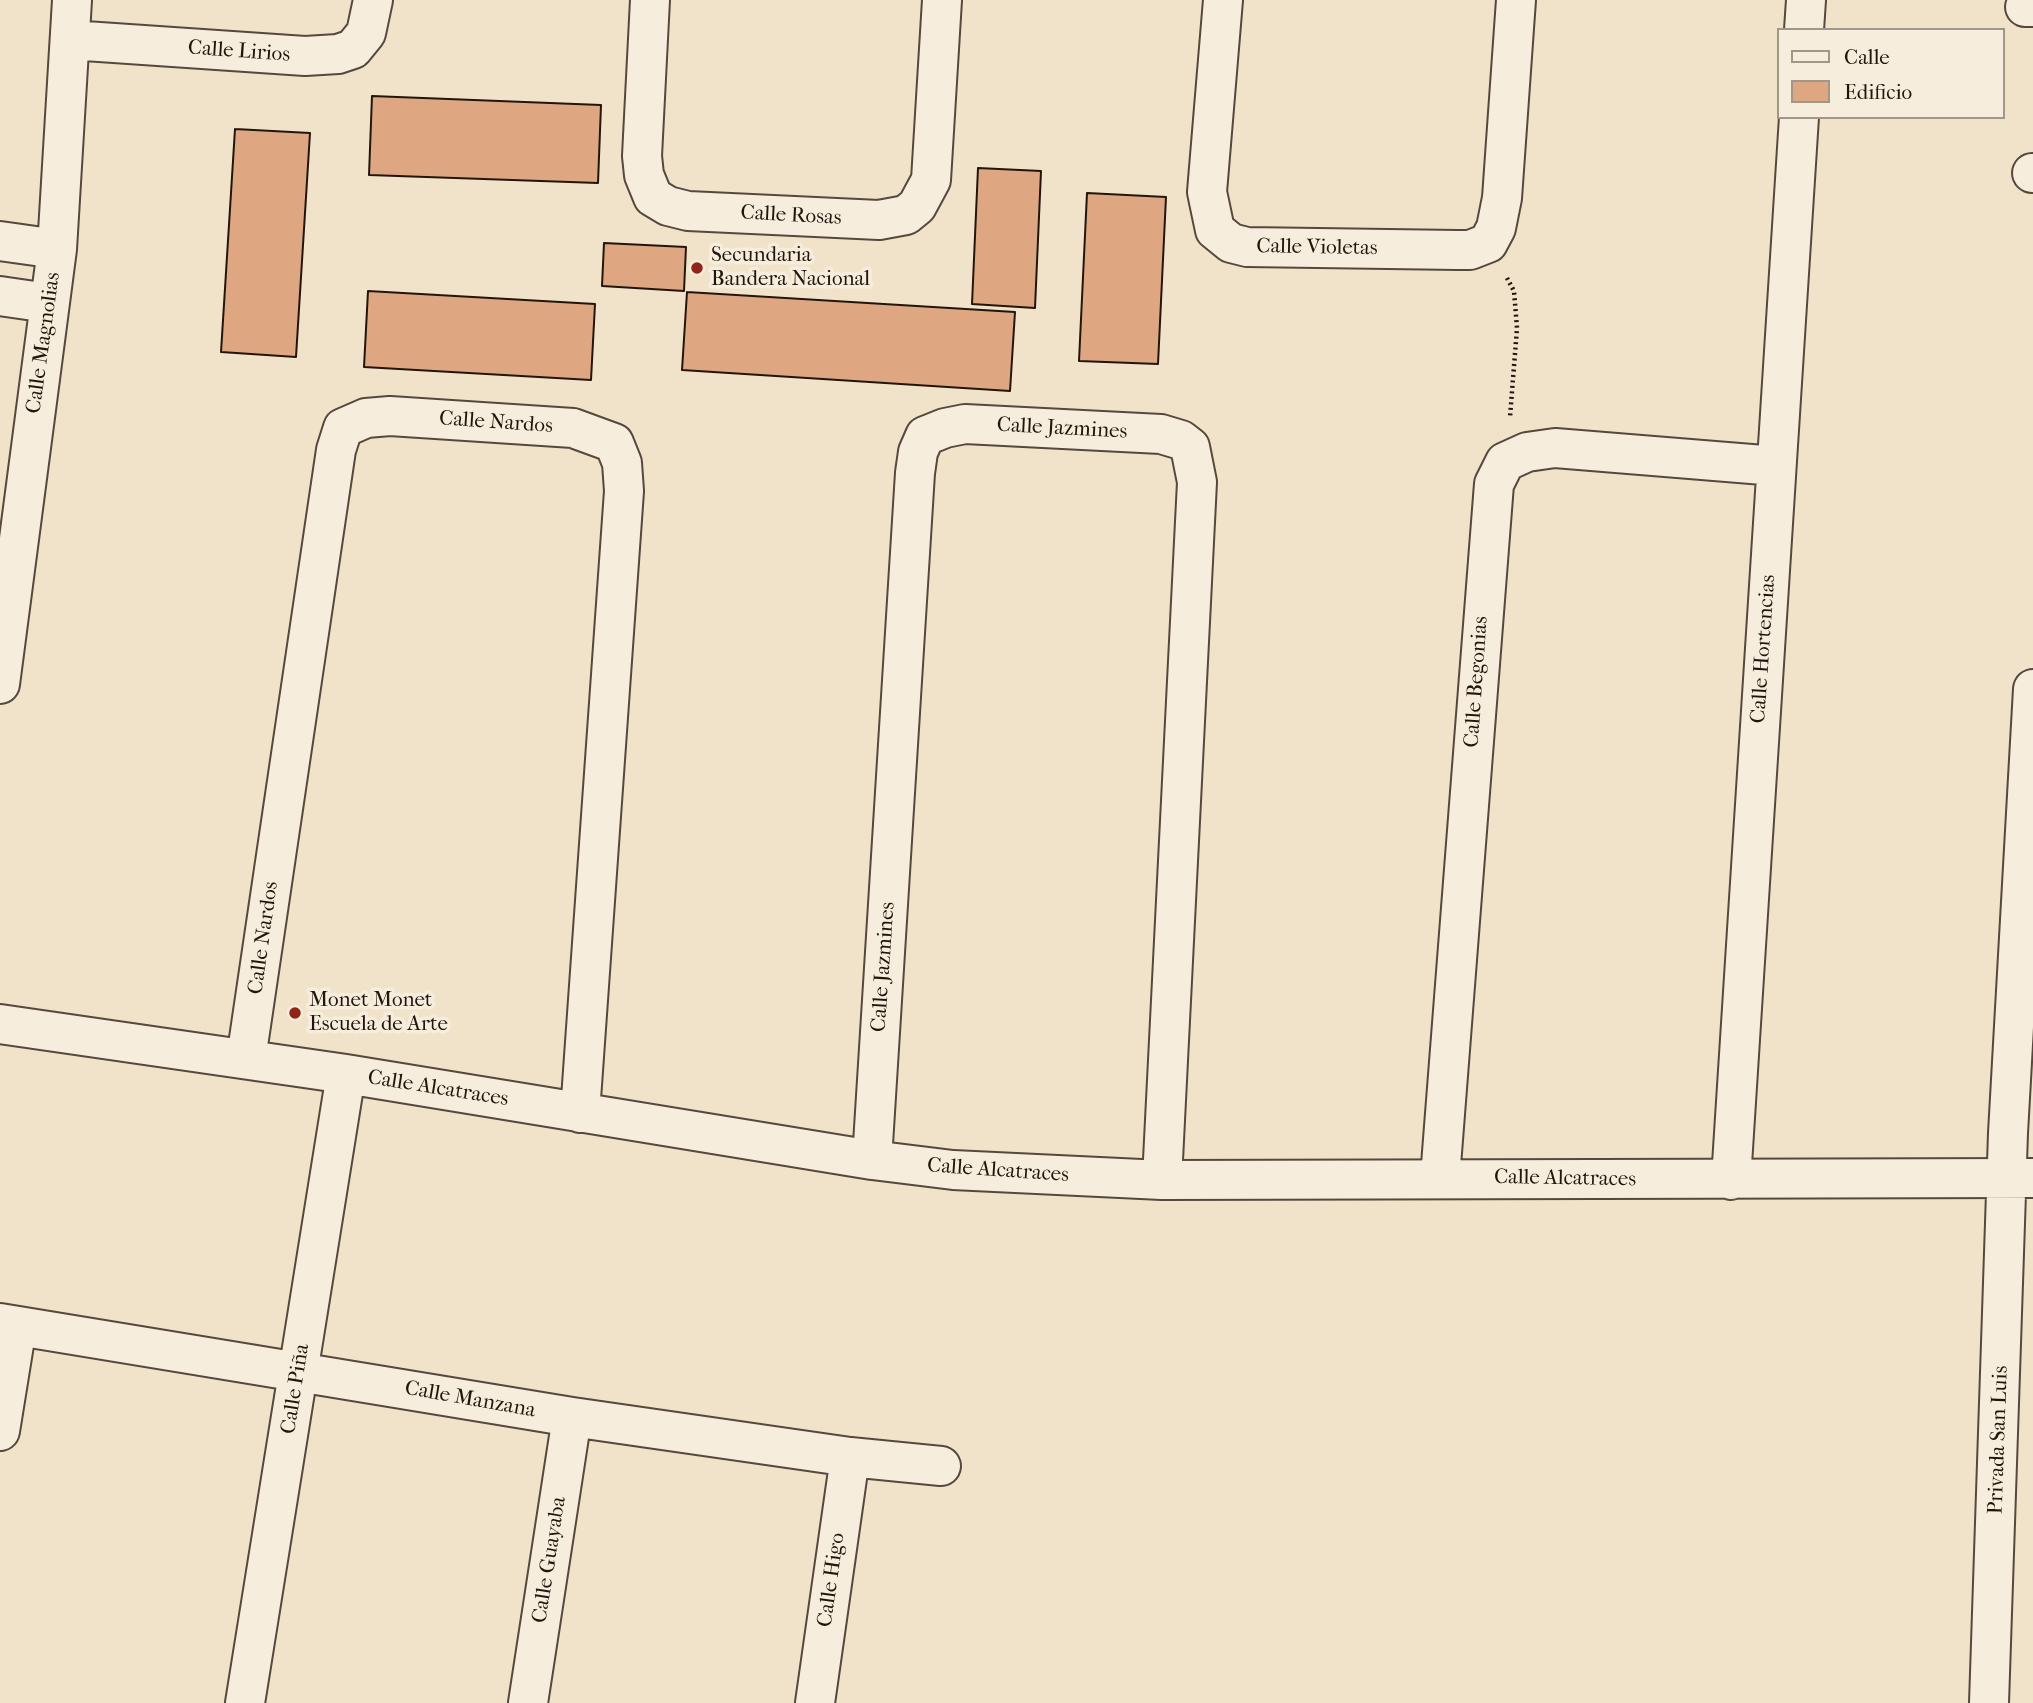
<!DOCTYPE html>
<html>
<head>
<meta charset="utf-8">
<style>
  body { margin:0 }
  #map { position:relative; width:2033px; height:1703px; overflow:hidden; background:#f1e3ca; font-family:"IM FELL French Canon",serif }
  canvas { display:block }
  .legend { position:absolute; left:1777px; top:28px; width:228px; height:91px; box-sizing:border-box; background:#f6eddd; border:2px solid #a19789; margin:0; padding:9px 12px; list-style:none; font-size:21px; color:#22150c }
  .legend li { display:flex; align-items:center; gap:14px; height:35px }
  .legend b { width:35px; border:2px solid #a19789 }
</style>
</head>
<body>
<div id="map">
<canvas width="2033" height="1703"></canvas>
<ul class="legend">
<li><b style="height:9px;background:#f6eddd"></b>Calle</li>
<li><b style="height:19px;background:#dea681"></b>Edificio</li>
</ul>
</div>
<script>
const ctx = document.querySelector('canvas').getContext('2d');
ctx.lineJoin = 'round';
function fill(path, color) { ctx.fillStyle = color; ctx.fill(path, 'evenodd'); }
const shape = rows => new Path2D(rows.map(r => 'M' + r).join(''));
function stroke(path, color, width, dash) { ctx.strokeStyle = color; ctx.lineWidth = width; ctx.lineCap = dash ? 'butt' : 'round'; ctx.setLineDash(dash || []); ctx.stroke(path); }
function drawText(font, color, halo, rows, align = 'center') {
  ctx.font = font + ' "IM FELL French Canon",serif'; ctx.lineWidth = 7; ctx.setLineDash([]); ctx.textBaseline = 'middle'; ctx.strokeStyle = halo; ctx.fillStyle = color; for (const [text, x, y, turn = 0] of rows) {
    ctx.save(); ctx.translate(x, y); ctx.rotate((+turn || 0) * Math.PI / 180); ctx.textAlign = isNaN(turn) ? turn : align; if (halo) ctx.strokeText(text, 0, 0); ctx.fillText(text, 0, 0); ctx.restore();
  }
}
const building = shape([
  [372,96,601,105,598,183,369,175,372,96],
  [235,129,310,133,296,357,221,352,235,129],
  [978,168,1041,171,1035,308,972,304,978,168],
  [1087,193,1166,197,1158,364,1079,361,1087,193],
  [604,243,686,247,684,291,602,286,604,243],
  [368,291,595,304,591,380,364,367,368,291],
  [687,292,1015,312,1010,391,682,370,687,292]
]);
const path = shape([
  [1507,278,1514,291,1517,328,1510,417]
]);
const street = shape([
  [650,0,642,156,644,175,653,197,668,206,688,211,879,220,906,215,917,206,931,180,942,0],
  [1223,0,1207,192,1215,230,1231,243,1247,247,1458,250,1470,250,1488,243,1496,228,1502,198,1516,0],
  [2025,7,2033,7],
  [1804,30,1806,0],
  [70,40,305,56,338,54,353,49,366,33,373,0],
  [2032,173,2033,173],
  [0,241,57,249],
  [0,296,48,303],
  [0,684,57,249,72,0],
  [0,1024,346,1074,872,1160,953,1170,1162,1180,2033,1178],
  [246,1059,336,450,343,428,366,418,390,416,573,428,614,443,622,463,624,491,580,1113],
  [872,1160,915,473,918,452,925,436,945,428,965,424,1161,434,1181,440,1190,447,1197,482,1162,1180],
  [1440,1178,1494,484,1505,462,1527,452,1555,448,1776,466],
  [1731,1180,1799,117],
  [0,1323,572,1417,850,1457,941,1466],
  [0,1431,17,1326],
  [245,1703,346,1074],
  [528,1703,572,1417],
  [815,1703,850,1457],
  [1989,1703,2008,1133,2033,689]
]);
const markers = [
  [697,268,7,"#8f2418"],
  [295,1013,7,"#8f2418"]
];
const streetNames = [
  ["Calle Lirios",239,52,4],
  ["Calle Rosas",791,216,3],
  ["Calle Violetas",1317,248,1],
  ["Calle Magnolias",44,343,-82],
  ["Calle Nardos",496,423,4],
  ["Calle Jazmines",1062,429,3],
  ["Calle Hortencias",1764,649,-86],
  ["Calle Begonias",1477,682,-86],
  ["Calle Nardos",264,938,-82],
  ["Calle Jazmines",884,967,-86],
  ["Calle Alcatraces",438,1089,9],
  ["Calle Alcatraces",998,1171,4],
  ["Calle Alcatraces",1565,1179,1],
  ["Calle Piña",296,1389,-81],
  ["Calle Manzana",470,1400,10],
  ["Privada San Luis",1999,1440,-88],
  ["Calle Guayaba",550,1560,-81],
  ["Calle Higo",832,1580,-82]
];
const poiNames = [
  ["Secundaria",711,256],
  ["Bandera Nacional",711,280],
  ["Monet Monet",309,1001],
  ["Escuela de Arte",309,1025]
];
fill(building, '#dea681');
stroke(building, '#22150c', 2);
stroke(street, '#56483c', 42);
stroke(path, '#22150c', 4.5, [2, 3.5]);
stroke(street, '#f6eddd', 38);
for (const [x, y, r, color] of markers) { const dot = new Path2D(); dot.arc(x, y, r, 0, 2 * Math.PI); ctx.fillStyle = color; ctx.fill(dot); stroke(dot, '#f6eddd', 2.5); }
drawText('21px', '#22150c', '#f6eddd', streetNames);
drawText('21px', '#22150c', '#f6eddd', poiNames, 'left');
</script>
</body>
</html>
